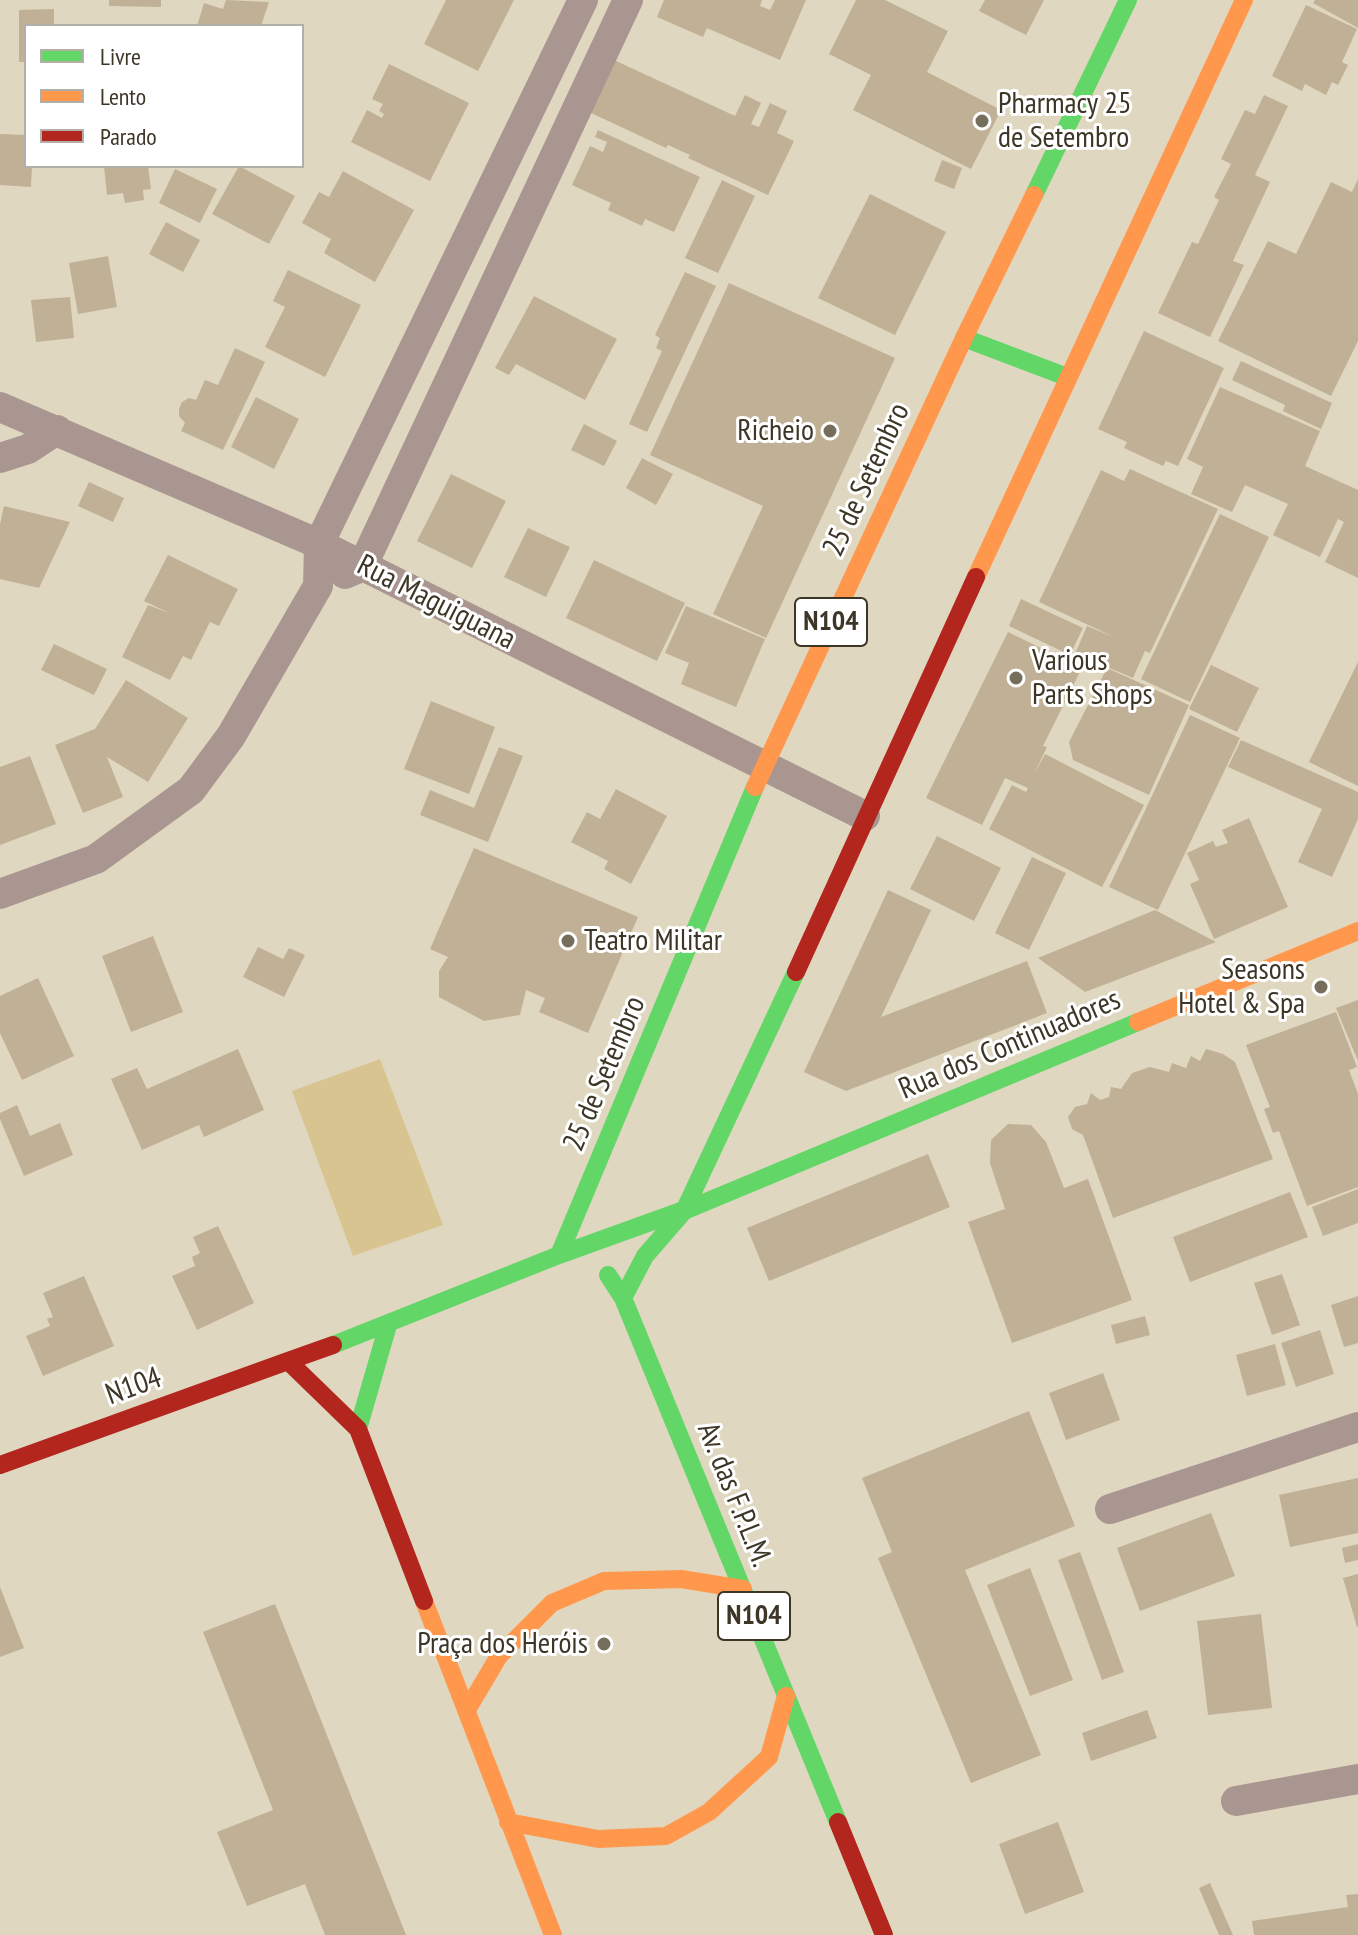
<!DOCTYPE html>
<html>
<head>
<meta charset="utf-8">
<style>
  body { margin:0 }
  #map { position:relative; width:1358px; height:1935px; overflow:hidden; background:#e0d7c0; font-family:"PT Sans Narrow",sans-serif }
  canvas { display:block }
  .legend { position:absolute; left:24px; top:24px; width:280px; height:144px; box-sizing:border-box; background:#fff; border:2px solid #b1afa8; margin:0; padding:10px 14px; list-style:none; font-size:24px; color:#3d3626 }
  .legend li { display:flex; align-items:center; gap:16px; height:40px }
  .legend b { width:40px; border:2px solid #b1afa8 }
</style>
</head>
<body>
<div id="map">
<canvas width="1358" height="1935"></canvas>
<ul class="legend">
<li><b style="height:10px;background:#63d668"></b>Livre</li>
<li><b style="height:10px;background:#ff974d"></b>Lento</li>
<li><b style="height:10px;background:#b3261e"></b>Parado</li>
</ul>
</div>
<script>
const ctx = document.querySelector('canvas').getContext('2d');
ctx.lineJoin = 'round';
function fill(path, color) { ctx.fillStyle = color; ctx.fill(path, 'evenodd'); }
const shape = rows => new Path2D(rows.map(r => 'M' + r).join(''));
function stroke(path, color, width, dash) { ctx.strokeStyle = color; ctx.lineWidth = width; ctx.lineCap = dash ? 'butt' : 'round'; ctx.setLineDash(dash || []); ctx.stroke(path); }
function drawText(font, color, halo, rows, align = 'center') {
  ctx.font = font + ' "PT Sans Narrow",sans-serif'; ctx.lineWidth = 6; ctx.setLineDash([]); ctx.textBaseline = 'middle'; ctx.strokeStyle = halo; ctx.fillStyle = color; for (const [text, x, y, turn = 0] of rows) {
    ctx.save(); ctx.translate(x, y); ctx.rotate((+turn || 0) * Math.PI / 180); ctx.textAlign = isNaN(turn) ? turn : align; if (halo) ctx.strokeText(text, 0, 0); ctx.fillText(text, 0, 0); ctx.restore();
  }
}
const green = shape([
  [380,1059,443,1225,353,1256,292,1091]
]);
const building = shape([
  [109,0,161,0,161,7,109,6],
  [226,0,269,2,261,26,197,26,204,3,223,9],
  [446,0,514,0,478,71,424,44],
  [664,0,762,0,760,6,770,10,775,0,806,0,780,60,707,28,703,37,657,17],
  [856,0,885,0,948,31,927,72,1001,110,971,169,853,110,871,75,829,54],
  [985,0,1044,0,1026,35,979,11],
  [1315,0,1358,0,1358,28,1313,3],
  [1306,5,1357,29,1342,62,1348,65,1338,85,1332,82,1326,95,1305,84,1302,91,1272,76],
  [54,9,54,26,26,26,26,62,19,62,19,10],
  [614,60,735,116,745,95,761,103,751,124,759,127,770,103,787,111,777,133,794,141,768,195,688,158,690,155,668,145,666,148,589,112],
  [389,64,469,103,430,181,351,142,367,110,382,118,384,114,379,111,383,104,372,99],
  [1264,95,1288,106,1255,175,1270,182,1233,261,1244,265,1210,337,1158,313,1192,242,1198,244,1219,200,1214,197,1231,164,1221,159,1245,110,1255,114],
  [598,130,700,177,674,232,645,219,642,226,608,210,611,203,572,185,590,146,603,152,607,142,595,137],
  [0,134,26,135,26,166,32,166,31,187,0,185],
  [942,160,962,168,954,189,934,181],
  [104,166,148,166,151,189,143,190,144,200,125,203,123,193,107,195],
  [239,166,295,196,269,244,212,214],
  [175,169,217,189,200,223,159,203],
  [343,171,414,210,375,282,324,253,331,239,302,223,319,192,329,197],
  [1358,179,1358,341,1331,396,1218,341,1268,241,1296,254,1331,182,1352,192],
  [722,180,755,196,718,273,685,258],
  [870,194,946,232,895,335,818,298],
  [166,222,200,240,183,272,149,254],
  [108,256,117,307,78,314,69,263],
  [288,270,361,305,325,377,265,347,285,307,273,301],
  [685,272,716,286,647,432,629,424,662,351,656,348,660,338,655,335],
  [729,283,895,358,766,638,713,614,763,506,650,455],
  [534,296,617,339,585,400,516,364,509,375,495,368],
  [70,297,74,338,36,342,31,300],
  [1144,331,1224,368,1178,466,1166,461,1163,466,1124,448,1127,442,1098,429],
  [235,348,265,362,223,450,181,431,185,423,179,416,179,409,182,402,189,398,196,400,205,380,218,385],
  [1241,361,1332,403,1321,429,1283,411,1285,405,1232,380],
  [1220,387,1320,431,1305,466,1358,490,1358,578,1325,562,1344,522,1338,519,1320,557,1273,535,1288,504,1245,485,1232,512,1191,494,1203,467,1187,459],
  [256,397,299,419,274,469,231,447],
  [584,424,617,441,604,466,571,450],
  [642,458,673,474,656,505,626,488],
  [1130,469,1218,509,1150,653,1145,651,1133,678,1100,664,1103,666,1100,673,1072,661,1087,626,1114,637,1039,602,1101,470,1124,481],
  [451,474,506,501,472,568,417,541],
  [89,482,124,498,113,522,78,506],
  [4,506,70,522,39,588,0,579,0,524],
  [1220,514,1269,537,1190,702,1141,679],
  [528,528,570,547,546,597,504,577],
  [168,555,238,589,219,626,210,622,191,660,183,656,170,680,122,657,148,605,169,613,144,601],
  [594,560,685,603,657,661,566,618],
  [1021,599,1083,628,1070,655,1009,626],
  [686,606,765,639,736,707,681,684,689,663,665,653],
  [1008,632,1082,668,1043,746,1047,747,1033,776,1045,754,1144,805,1102,887,989,829,1012,785,1026,792,1028,788,1005,778,982,825,926,798],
  [54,644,107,669,94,695,41,670],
  [1358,662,1358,786,1309,762],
  [1211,665,1259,688,1237,732,1189,709],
  [1107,668,1189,705,1149,795,1073,760,1069,742],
  [126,680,188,718,148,782,107,757,123,797,83,813,55,745,95,729],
  [431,701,495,727,469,794,404,769],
  [1190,715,1240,738,1158,910,1109,887],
  [1241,740,1358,792,1358,819,1332,877,1298,862,1322,809,1228,767],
  [499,747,523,756,488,842,420,815,430,790,474,808],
  [30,756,56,824,0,845,0,767],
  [616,789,667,816,631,884,604,869,608,861,571,842,587,812,600,819],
  [1249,818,1288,907,1214,939,1190,884,1199,880,1187,853,1213,841,1216,847,1228,843,1222,830],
  [937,836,1001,868,974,921,910,889],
  [474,848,638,917,588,1033,539,1012,545,998,526,990,520,1015,484,1021,439,997,439,971,448,957,430,949],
  [1032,857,1066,873,1029,950,995,933],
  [888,890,931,910,881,1017,1027,961,1047,1013,846,1091,804,1072],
  [1155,910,1216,942,1085,992,1038,958],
  [153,936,183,1012,131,1032,102,956],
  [258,947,283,959,289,948,305,955,284,997,243,977],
  [38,978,74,1056,22,1080,0,1033,0,996],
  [1358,1000,1358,1061,1336,1008],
  [1336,1012,1357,1067,1349,1070,1358,1094,1358,1187,1307,1206,1279,1131,1273,1133,1264,1109,1270,1107,1246,1045],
  [238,1049,264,1110,204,1137,199,1125,142,1150,111,1079,137,1068,147,1089],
  [1206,1049,1223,1054,1235,1062,1273,1159,1113,1218,1083,1135,1072,1129,1068,1117,1075,1107,1087,1104,1091,1093,1100,1100,1109,1097,1111,1087,1121,1089,1132,1073,1150,1067,1169,1072,1172,1063,1186,1068,1191,1056,1200,1061],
  [17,1105,30,1136,60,1123,73,1155,24,1176,0,1119,0,1113],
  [1008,1124,1031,1125,1046,1142,1064,1188,1088,1179,1132,1300,1012,1343,968,1222,1005,1209,990,1163,991,1140],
  [928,1154,950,1207,769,1281,747,1228],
  [1358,1189,1358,1223,1323,1236,1312,1207],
  [1290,1192,1308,1237,1190,1282,1173,1237],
  [218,1226,254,1303,197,1330,172,1276,195,1266,192,1257,200,1253,193,1237],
  [1282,1274,1300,1325,1272,1335,1254,1283],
  [84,1276,114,1346,43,1376,26,1336,50,1326,47,1319,53,1317,43,1293],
  [1358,1296,1358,1343,1344,1347,1331,1305],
  [1145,1316,1150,1335,1116,1344,1111,1325],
  [1320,1330,1334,1374,1296,1387,1281,1343],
  [1275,1344,1286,1385,1247,1396,1236,1355],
  [1103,1373,1120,1420,1066,1440,1049,1393],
  [1029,1411,1075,1526,965,1570,1041,1755,971,1783,878,1558,892,1552,862,1478],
  [1358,1478,1358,1533,1290,1547,1279,1495],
  [1211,1513,1235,1576,1140,1611,1117,1548],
  [1358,1544,1358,1560,1345,1563,1342,1548],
  [1080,1552,1124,1672,1102,1680,1058,1560],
  [1030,1568,1073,1680,1030,1696,987,1585],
  [1358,1574,1358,1627,1357,1627,1343,1578],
  [0,1587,24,1648,0,1657],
  [275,1604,406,1935,325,1935,305,1884,247,1906,217,1832,273,1810,203,1632],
  [1261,1614,1272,1708,1208,1715,1197,1621],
  [1147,1710,1157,1738,1091,1761,1082,1733],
  [1058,1822,1084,1892,1025,1914,999,1844],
  [1210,1883,1233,1935,1219,1935,1199,1888],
  [1358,1894,1358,1935,1254,1935,1252,1921,1348,1907,1346,1895]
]);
const street = shape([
  [0,407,319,544,865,816],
  [0,458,28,449,57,430],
  [345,574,362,567,628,0],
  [0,894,96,859,191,790,231,736,318,586,319,544,583,0],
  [1110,1509,1358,1427],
  [1236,1801,1358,1779]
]);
const fast = shape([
  [1034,195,1128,0],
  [964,338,1067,377],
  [684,1211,1138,1022],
  [559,1255,755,787],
  [608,1275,623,1298,838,1822],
  [623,1298,645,1256,684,1211,796,972],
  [333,1345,559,1255,681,1211],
  [358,1429,388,1325]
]);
const slow = shape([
  [976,577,1244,0],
  [755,787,964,338,1034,195],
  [1138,1022,1358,931],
  [424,1601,553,1935],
  [467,1710,499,1656,552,1603,604,1581,681,1579,743,1589],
  [508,1822,598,1839,666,1836,709,1812,769,1757,786,1696]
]);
const jam = shape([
  [796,972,976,577],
  [333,1345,288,1361,358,1429,424,1601],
  [0,1465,288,1361],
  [838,1822,884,1935]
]);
const markers = [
  [982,121,8,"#766e5c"],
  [830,431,8,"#766e5c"],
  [1016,678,8,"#766e5c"],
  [568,941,8,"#766e5c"],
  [1321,987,8,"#766e5c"],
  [604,1644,8,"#766e5c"]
];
const shields = [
  [831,622,72],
  [754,1616,72]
];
const shieldNames = [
  ["N104",831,622],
  ["N104",754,1616]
];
const poiNames = [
  ["Pharmacy 25",998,104],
  ["de Setembro",998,138],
  ["Richeio",814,431,"right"],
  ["Various",1032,661],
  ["Parts Shops",1032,695],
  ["Teatro Militar",584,941],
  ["Seasons",1305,970,"right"],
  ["Hotel & Spa",1305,1004,"right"],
  ["Praça dos Heróis",588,1644,"right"]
];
const streetNames = [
  ["25 de Setembro",867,480,-65],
  ["Rua Maguiguana",436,603,27],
  ["Rua dos Continuadores",1010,1045,-23],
  ["25 de Setembro",605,1074,-67],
  ["N104",134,1387,-20],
  ["Av. das F.P.L.M.",734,1495,68]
];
fill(green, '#d8c490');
fill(building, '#c0b096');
stroke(street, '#aa9690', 30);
stroke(fast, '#63d668', 18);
stroke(slow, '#ff974d', 18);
stroke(jam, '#b3261e', 18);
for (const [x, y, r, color] of markers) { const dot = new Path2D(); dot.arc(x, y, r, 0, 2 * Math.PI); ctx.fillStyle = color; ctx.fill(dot); stroke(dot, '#fff', 3); }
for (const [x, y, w] of shields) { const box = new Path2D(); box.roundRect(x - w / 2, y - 24, w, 48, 6); ctx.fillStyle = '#fff'; ctx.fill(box); stroke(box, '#3d3626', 2); }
drawText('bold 28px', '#3d3626', null, shieldNames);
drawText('30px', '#3d3626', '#fff', poiNames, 'left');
drawText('30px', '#3d3626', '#fff', streetNames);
</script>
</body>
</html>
